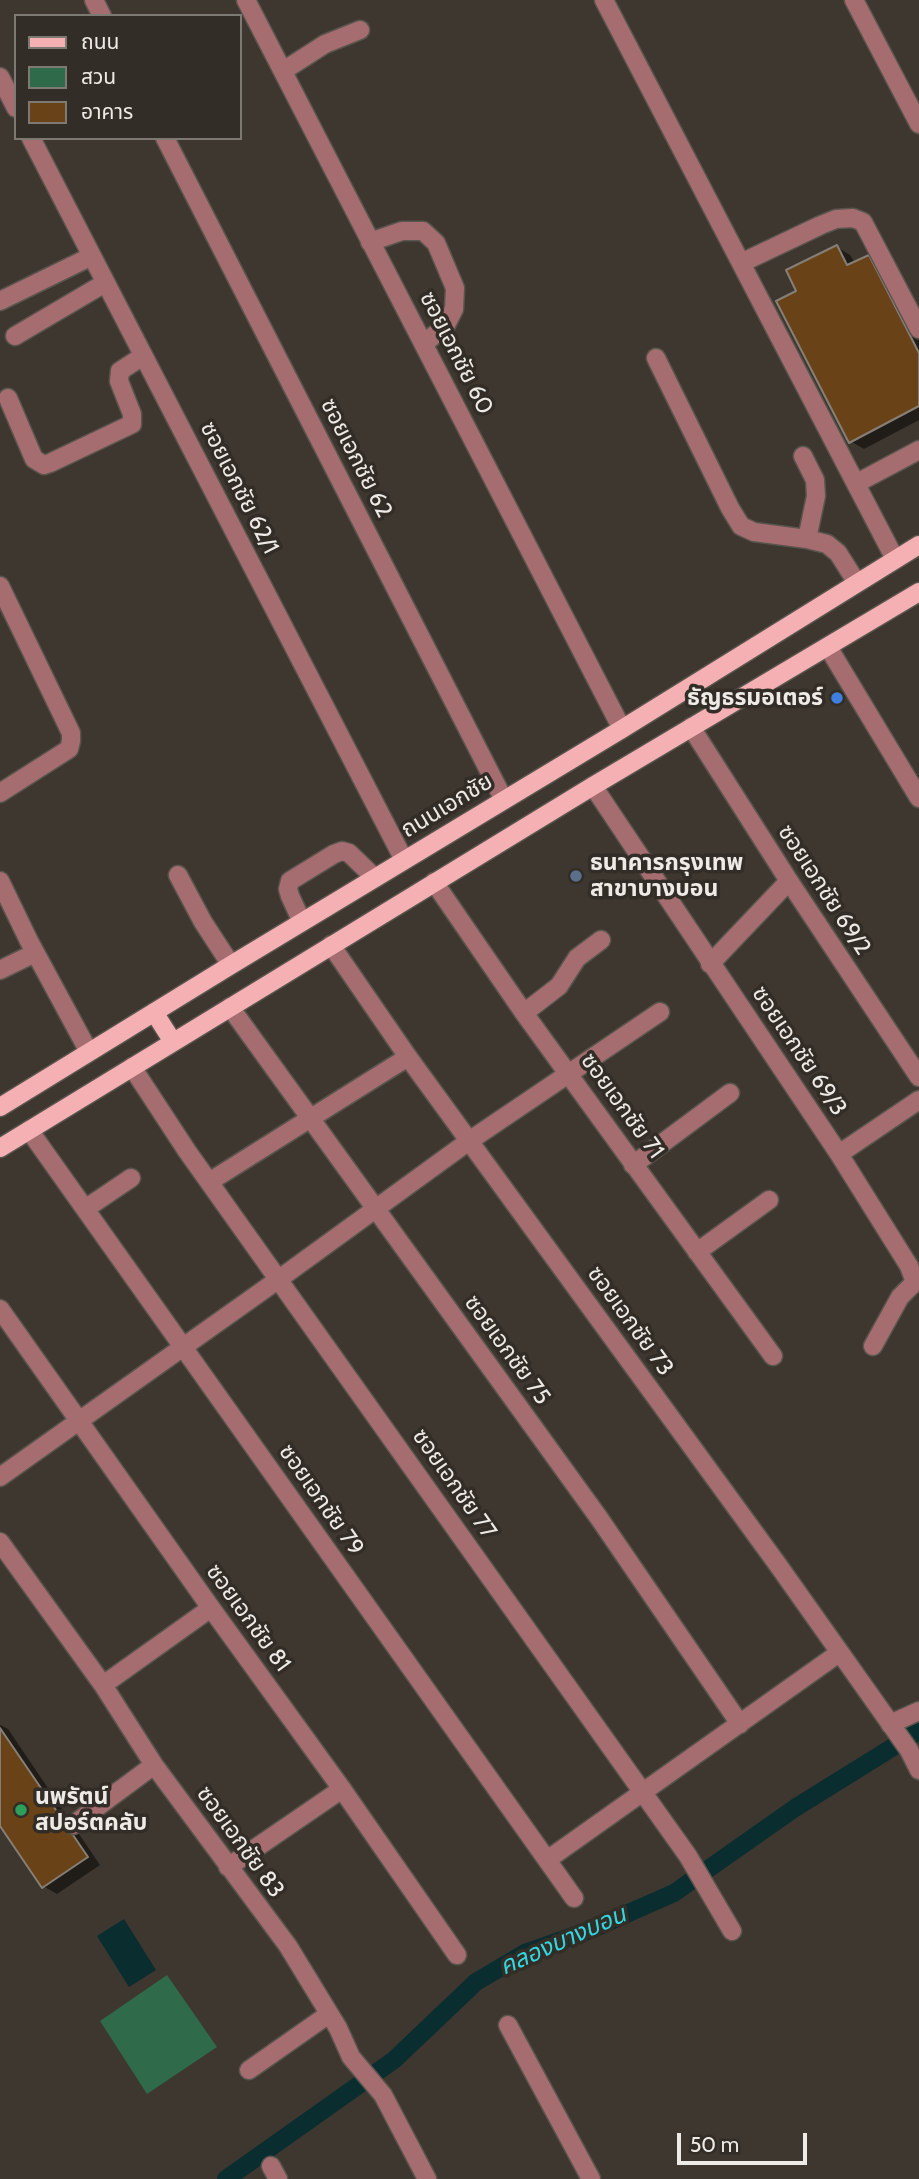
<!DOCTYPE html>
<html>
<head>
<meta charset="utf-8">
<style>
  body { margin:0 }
  #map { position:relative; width:919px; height:2179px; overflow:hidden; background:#3d3730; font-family:Cabin,"Noto Sans Thai",sans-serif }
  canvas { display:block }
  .legend { position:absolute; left:14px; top:14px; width:228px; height:126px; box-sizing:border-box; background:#322d26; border:2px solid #7d7973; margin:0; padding:9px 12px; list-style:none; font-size:21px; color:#eeebe6 }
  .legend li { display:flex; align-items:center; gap:14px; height:35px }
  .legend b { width:35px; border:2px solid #7d7973 }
  .scale { position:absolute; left:677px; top:2133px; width:130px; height:32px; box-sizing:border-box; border:4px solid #eeebe6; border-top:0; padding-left:9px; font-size:21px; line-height:24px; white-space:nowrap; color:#eeebe6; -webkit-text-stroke:5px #322d26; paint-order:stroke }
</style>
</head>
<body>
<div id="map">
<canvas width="919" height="2179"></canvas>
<ul class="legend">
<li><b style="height:9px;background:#f5b0b3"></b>ถนน</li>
<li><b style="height:19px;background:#2f6a4a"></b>สวน</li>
<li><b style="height:19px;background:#694317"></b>อาคาร</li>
</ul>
<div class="scale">50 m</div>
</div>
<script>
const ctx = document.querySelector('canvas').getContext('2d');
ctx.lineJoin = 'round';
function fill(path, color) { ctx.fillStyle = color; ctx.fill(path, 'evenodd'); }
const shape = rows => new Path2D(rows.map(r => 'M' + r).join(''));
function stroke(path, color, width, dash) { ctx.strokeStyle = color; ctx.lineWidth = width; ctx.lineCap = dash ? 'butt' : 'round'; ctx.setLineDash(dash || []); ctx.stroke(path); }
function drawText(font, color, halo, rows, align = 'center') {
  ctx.font = font + ' Cabin,"Noto Sans Thai",sans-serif'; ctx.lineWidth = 7; ctx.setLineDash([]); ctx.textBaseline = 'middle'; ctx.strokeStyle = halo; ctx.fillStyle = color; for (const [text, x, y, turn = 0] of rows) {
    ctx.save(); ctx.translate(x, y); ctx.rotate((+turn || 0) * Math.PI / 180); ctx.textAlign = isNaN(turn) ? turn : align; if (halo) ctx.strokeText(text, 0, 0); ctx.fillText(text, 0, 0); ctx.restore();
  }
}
const green = shape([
  [167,1975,217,2047,147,2094,100,2021]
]);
const water = shape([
  [124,1919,156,1970,129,1987,97,1936]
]);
const shadow = shape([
  [837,247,850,255,855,263,869,257,882,264,919,337,919,420,864,449,850,441,798,291],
  [0,1725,8,1729,100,1865,57,1894,43,1886,0,1823]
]);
const canal = shape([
  [226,2179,394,2060,476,1982,525,1953,590,1930,674,1893,795,1808,919,1731]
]);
const building = shape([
  [837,245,847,265,869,255,919,353,919,406,849,443,776,301,796,291,786,270,837,245],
  [0,1728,88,1857,42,1888,0,1826,0,1728]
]);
const minor = shape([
  [94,0,102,16],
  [246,0,622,729],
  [604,0,895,559],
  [854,0,919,124],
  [283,71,325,44,360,30],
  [0,77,16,108],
  [31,138,404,860],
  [165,138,504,800],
  [370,242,402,231,423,231,436,243,455,288,454,309,446,325,425,343],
  [741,263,821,225,836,219,853,218,863,222,919,329],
  [0,301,92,256],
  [15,336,105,283],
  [656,358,730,508,741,526,754,532,807,539,827,544,838,553,857,583],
  [8,398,34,459,44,465,50,463,132,424,132,414,119,381,120,371,143,356],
  [803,456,815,480,816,496,807,539],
  [857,483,919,450],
  [0,586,71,733,71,741,69,749,0,793],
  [828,647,919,798],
  [691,727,789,881,919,1077],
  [593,786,839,1154,909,1266,915,1282,900,1297,873,1346],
  [178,875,203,922,231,965],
  [0,881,29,941,89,1052],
  [434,882,524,1013,773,1356],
  [302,922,290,896,288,889,290,881,334,854,342,851,349,853,375,878],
  [331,945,408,1057,778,1565,909,1750,919,1770],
  [710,964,789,881],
  [0,970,35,953],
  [230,1007,599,1518,740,1724],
  [524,1013,559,986,577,958,601,940],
  [132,1067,187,1151,688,1856,732,1931],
  [29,1130,574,1898],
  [839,1154,919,1100],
  [633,1165,730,1093],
  [209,1182,408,1057],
  [85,1209,131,1178],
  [697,1252,769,1200],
  [0,1309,211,1608,342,1789,457,1955],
  [0,1477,279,1279,469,1141,660,1012],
  [0,1542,103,1685,154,1765,288,1946,338,2028,351,2057,383,2095,427,2179],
  [103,1685,211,1608],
  [890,1724,919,1711],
  [73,1825,154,1765],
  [547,1860,839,1653],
  [228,1867,342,1789],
  [508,2025,591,2179],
  [249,2070,329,2014],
  [271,2166,278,2179]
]);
const major = shape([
  [154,1012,173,1042],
  [0,1107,231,965,622,729,919,545],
  [0,1148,593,786,919,592]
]);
const markers = [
  [837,698,7,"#3f7fe0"],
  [576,876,7,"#5c6f8a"],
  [21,1810,7,"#2e9e5b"]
];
const streetNames = [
  ["ซอยเอกชัย 60",456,353,63],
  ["ซอยเอกชัย 62",356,458,63],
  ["ซอยเอกชัย 62/1",239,488,63],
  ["ถนนเอกชัย",447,806,-31],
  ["ซอยเอกชัย 69/2",824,890,57],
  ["ซอยเอกชัย 69/3",799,1051,56],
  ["ซอยเอกชัย 71",622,1106,54],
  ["ซอยเอกชัย 73",630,1321,54],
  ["ซอยเอกชัย 75",507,1350,54],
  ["ซอยเอกชัย 77",454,1484,55],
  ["ซอยเอกชัย 79",321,1500,55],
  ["ซอยเอกชัย 81",248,1618,54],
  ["ซอยเอกชัย 83",240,1842,54]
];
const poiNames = [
  ["ธัญธรมอเตอร์",823,698,"right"],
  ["ธนาคารกรุงเทพ",590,863],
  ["สาขาบางบอน",590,889],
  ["นพรัตน์",35,1797],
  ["สปอร์ตคลับ",35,1823]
];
const waterNames = [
  ["คลองบางบอน",563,1941,-24]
];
fill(green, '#2f6a4a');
fill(water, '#0a2d2f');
fill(shadow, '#0007');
stroke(canal, '#0a2d2f', 18);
fill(building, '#694317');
stroke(building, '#867f77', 2);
stroke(minor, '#59544d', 21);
stroke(major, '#59544d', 21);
stroke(minor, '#a56d70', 18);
stroke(major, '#f5b0b3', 18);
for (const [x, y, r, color] of markers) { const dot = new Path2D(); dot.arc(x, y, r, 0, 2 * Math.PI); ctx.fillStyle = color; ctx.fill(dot); stroke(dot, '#322d26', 2.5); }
drawText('23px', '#eeebe6', '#322d26', streetNames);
drawText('bold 23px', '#eeebe6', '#322d26', poiNames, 'left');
drawText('italic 24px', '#32d8e1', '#322d26', waterNames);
</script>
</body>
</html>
